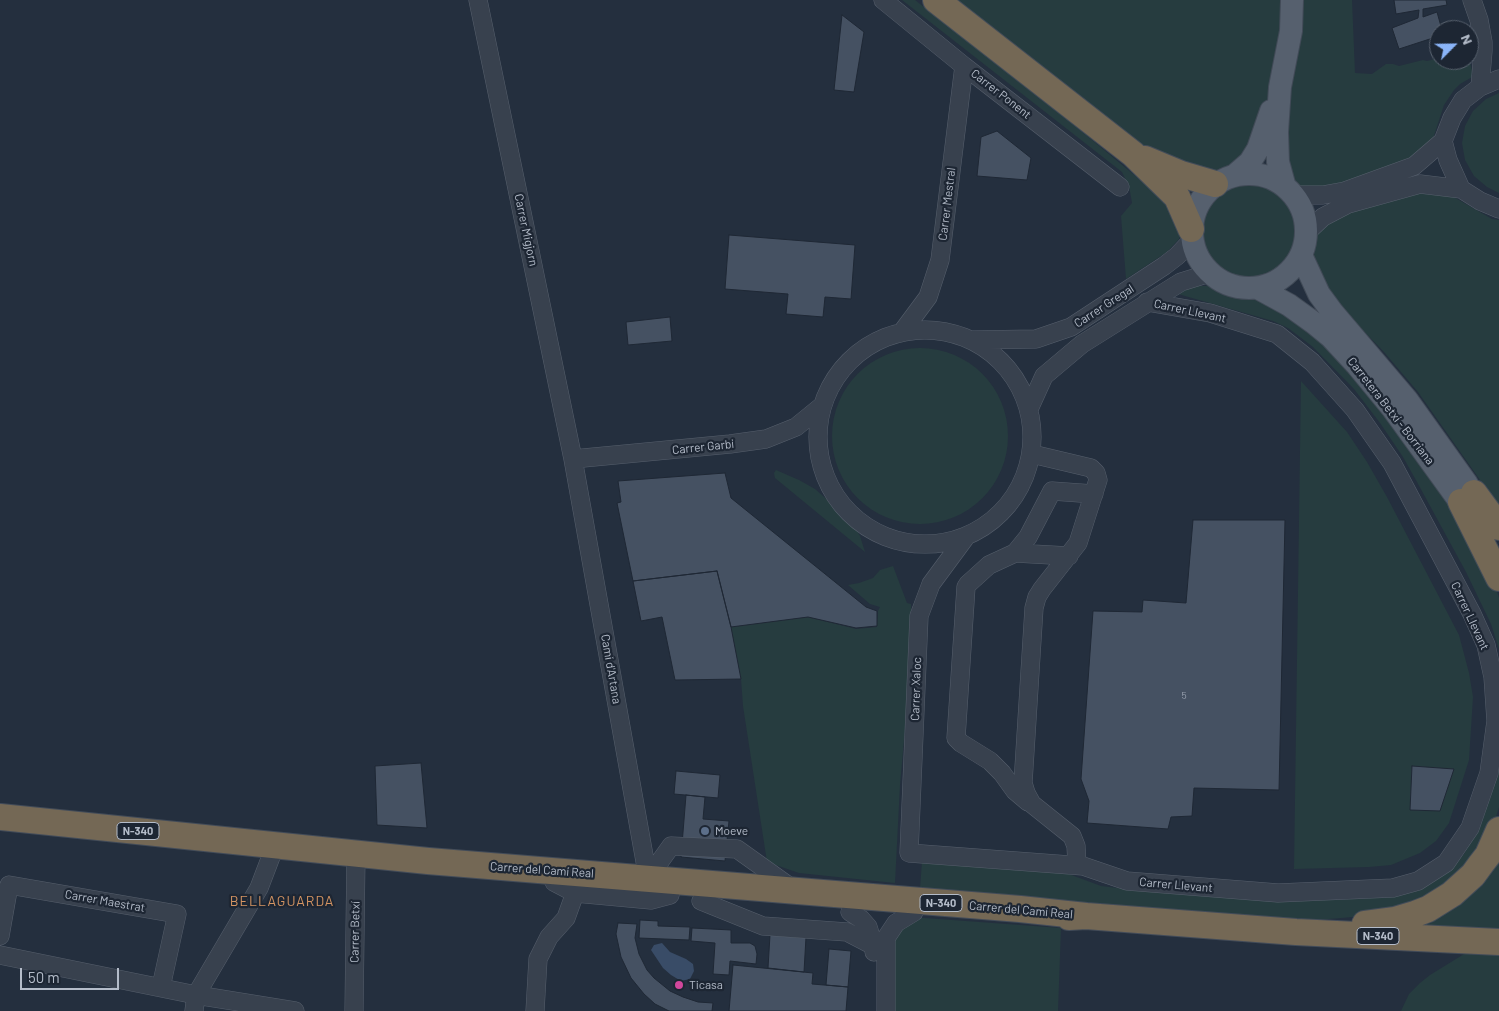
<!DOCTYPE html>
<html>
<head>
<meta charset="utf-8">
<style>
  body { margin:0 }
  #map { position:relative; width:1499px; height:1011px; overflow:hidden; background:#242f3e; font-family:Barlow,sans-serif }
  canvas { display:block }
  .north { position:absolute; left:1429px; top:20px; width:50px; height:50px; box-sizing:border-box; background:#1d2633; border:1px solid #59626f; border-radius:50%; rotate:67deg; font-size:14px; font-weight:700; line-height:20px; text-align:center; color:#b4bcc9 }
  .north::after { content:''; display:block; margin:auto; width:18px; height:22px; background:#8ab4f8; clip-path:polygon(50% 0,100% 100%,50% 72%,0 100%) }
  .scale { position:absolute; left:20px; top:968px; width:99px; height:22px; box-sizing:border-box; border:2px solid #b4bcc9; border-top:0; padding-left:6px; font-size:15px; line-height:18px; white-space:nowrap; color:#b4bcc9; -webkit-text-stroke:4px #1d2633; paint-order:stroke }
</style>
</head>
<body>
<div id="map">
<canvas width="1499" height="1011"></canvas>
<div class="north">N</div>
<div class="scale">50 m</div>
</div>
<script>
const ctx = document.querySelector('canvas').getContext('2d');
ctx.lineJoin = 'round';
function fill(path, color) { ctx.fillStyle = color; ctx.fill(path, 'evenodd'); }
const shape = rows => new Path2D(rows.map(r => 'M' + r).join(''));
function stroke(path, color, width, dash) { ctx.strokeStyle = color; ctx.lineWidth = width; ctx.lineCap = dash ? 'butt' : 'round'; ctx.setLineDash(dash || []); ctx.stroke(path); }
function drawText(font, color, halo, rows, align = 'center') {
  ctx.font = font + ' Barlow,sans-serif'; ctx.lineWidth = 4.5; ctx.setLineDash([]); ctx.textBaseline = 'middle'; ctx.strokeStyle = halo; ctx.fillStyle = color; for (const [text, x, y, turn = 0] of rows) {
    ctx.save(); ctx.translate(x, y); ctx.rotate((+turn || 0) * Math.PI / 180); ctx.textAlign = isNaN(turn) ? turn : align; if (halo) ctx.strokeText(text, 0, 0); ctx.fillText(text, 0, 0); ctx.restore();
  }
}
const green = shape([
  [902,0,915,0,1080,130,1133,174,1167,204,1183,229,1179,239,1167,252,1126,279,1121,216,1132,203,1129,186,1122,172],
  [954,0,1286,0,1270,103,1253,148,1231,167,1214,172,1155,156],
  [1298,0,1352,0,1355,73,1372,74,1386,64,1393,64,1399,66,1423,60,1427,61,1439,58,1439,60,1469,60,1474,76,1460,84,1454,90,1444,105,1432,142,1422,153,1339,187,1302,189,1294,183,1283,161],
  [1499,93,1499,193,1487,187,1474,176,1465,160,1462,143,1465,126,1473,111,1486,99],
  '1198 230a49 49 0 1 1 98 0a49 49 0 1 1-98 0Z',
  [1409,191,1452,196,1492,219,1499,220,1499,507,1418,392,1384,352,1345,312,1331,295,1314,262,1312,248,1316,235,1338,213],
  [1197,286,1208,286,1232,295,1261,300,1273,304,1331,347,1371,392,1450,502,1496,588,1499,598,1499,649,1491,624,1466,572,1417,482,1403,457,1380,423,1354,389,1313,347,1288,328,1273,321,1178,294,1189,288],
  '832 436a88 88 0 1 1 176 0a88 88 0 1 1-176 0Z',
  [1301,381,1347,432,1367,462,1387,497,1459,635,1469,673,1473,697,1469,760,1449,823,1436,841,1420,853,1391,865,1369,867,1294,869],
  [776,470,799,480,815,489,838,509,855,527,860,536,865,552,775,478,774,473],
  [893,566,907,603,911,604,912,623,907,706,900,785,895,883,799,873,767,862,743,706,741,679,731,627,808,617,856,629,877,627,878,611,880,607,870,604,848,585,859,583,873,578,880,570],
  [1499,761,1499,807,1491,833,1483,849,1434,897,1376,915,1318,920,1250,916,920,889,922,861,1066,873,1101,886,1126,889,1254,899,1331,900,1390,897,1407,893,1450,868,1464,854,1482,822],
  [1499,847,1499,935,1379,929],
  [915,918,925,918,1061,928,1058,1011,889,1011,892,935],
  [1469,951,1499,955,1499,1011,1401,1011,1409,994,1420,983,1430,975]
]);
const water = shape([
  [662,943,670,952,686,959,693,964,694,971,690,979,681,981,671,975,663,968,651,950,654,945]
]);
const building = shape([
  [1394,0,1446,0,1447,5,1423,9,1423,17,1437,12,1442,30,1439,30,1439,36,1399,49,1392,28,1418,18,1419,10,1396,14,1394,0],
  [842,15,864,32,854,92,834,90,842,15],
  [997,131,1031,158,1027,180,977,176,981,137,997,131],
  [729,235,855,245,851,299,825,297,823,317,786,314,788,294,725,289,729,235],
  [670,317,672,341,628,345,626,322,670,317],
  [725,473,731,498,866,607,877,611,877,626,856,628,808,617,731,627,717,571,633,581,617,503,621,502,618,481,725,473],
  [1193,520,1285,520,1279,790,1194,788,1192,816,1171,817,1168,829,1087,823,1089,801,1081,779,1093,611,1142,612,1143,600,1186,603,1193,520],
  [717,571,731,627,741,679,675,680,662,617,641,621,633,581,717,571],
  [421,763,427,828,377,825,375,766,421,763],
  [1412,766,1454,769,1440,811,1410,810,1412,766],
  [676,771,720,775,718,798,674,794,676,771],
  [686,795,705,797,703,819,729,821,725,861,681,857,686,795],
  [640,920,658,921,658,926,690,927,689,940,639,938,640,920],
  [618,923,637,924,635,938,639,954,647,970,654,978,670,991,683,997,698,1002,713,1003,712,1011,669,1011,655,1004,644,994,631,978,621,957,616,934,618,923],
  [692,928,731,930,731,943,750,943,755,946,757,954,756,964,730,961,729,975,713,974,715,943,691,941,692,928],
  [770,935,806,937,804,972,768,968,770,935],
  [829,949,851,951,848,987,826,985,829,949],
  [733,965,813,973,812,984,848,987,846,1011,729,1011,733,965]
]);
const minor = shape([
  [478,0,573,459,648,878],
  [883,0,964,66,1120,187],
  [1472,0,1479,20,1483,42,1483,51,1480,87],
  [1499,79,1480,87,1463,100,1452,118,1443,141,1448,160,1461,189,1480,201,1499,209],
  [1294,195,1323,195,1345,191,1414,166,1443,141],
  [1306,233,1323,217,1348,204,1420,184,1461,189],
  '818 437a107 107 0 1 1 214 0a107 107 0 1 1-214 0Z',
  [902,332,928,297,940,260,964,66],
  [972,340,1036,339,1071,327,1164,266,1177,256,1192,240],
  [1029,409,1044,376,1082,344,1181,282,1210,273],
  [1032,454,1091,468,1096,473,1098,480,1078,543,1042,589,1037,597,1034,608,1023,783,1026,793,1032,804,1072,836,1076,846,1077,865],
  [573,459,730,444,766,439,796,427,823,405],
  [965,538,931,584,919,616,909,853,1083,866,1127,881,1278,893,1393,888,1418,881,1446,863,1470,828,1489,773,1496,721,1493,677,1486,645,1472,614,1392,463,1355,410,1312,362,1277,334,1210,313,1147,302],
  [1015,553,1028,537,1052,491,1094,494],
  [1028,802,1015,791,1002,773,990,761,961,743,956,738,966,587,968,584,989,565,1015,553,1069,556],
  [648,878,671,846,737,849,793,889],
  [554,882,575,893,651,900,670,895],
  [701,901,763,926,847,932,874,946],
  [850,912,861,919,868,927,874,946,874,952],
  [0,936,9,885,177,914,161,987],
  [0,955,196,995,295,1011],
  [194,1011,196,995,259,888,275,846],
  [354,1011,356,854],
  [535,1011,538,959,549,937,566,918,575,893],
  [886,1011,886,938,896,923,914,912]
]);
const major = shape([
  '1192 231a57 57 0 1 1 114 0a57 57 0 1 1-114 0Z',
  [1235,175,1250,162,1258,149,1271,111],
  [1284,184,1278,162,1277,132,1280,87,1291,31,1292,0],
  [1301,255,1319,294,1333,313,1407,400,1467,484],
  [1258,288,1289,305,1314,323,1331,337,1356,364,1393,409,1471,517]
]);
const highway = shape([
  [936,0,1133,154,1177,197,1191,229],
  [1145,159,1181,174,1215,184],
  [1474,493,1499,527],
  [1461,502,1499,578],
  [0,817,428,861,1020,909,1086,916],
  [1069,917,1086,916,1296,932,1499,942],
  [1365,924,1395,920,1415,914,1428,909,1452,894,1473,875,1481,864,1488,855,1499,830]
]);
const markers = [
  [705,831,5,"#5c6f8a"],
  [679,985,5,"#d1479c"]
];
const numberNames = [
  ["5",1184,696]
];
const shields = [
  [138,831,42],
  [941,903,42],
  [1378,936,42]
];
const shieldNames = [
  ["N-340",138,831],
  ["N-340",941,903],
  ["N-340",1378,936]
];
const streetNames = [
  ["Carrer Ponent",1001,94,38],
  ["Carrer Mestral",947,204,-83],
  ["Carrer Migjorn",526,230,78],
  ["Carrer Gregal",1104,306,-33],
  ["Carrer Llevant",1190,311,12],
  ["Carretera Betxí - Borriana",1391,411,52],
  ["Carrer Garbí",703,447,-6],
  ["Carrer Llevant",1470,616,65],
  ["Camí d'Artana",611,669,80],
  ["Carrer Xaloc",916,689,-88],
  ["Carrer del Camí Real",542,870,4],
  ["Carrer Llevant",1176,885,5],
  ["Carrer Maestrat",105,901,10],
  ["Carrer del Camí Real",1021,910,5],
  ["Carrer Betxí",355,932,-89]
];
const poiNames = [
  ["Moeve",715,831],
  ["Ticasa",689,985]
];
const neighbourhoodNames = [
  ["BELLAGUARDA",282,901]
];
fill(green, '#263c3f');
fill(water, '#394c67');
fill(building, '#455162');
stroke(building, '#1f2835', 1);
stroke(minor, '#565f6c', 19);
stroke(major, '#414a57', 24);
stroke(highway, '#434c59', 28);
stroke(minor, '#38414e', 18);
stroke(major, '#56606e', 22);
stroke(highway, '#746855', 26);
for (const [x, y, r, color] of markers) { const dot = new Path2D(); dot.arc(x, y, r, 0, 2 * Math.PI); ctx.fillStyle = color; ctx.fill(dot); stroke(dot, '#1d2633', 2); }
drawText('10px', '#98a1af', null, numberNames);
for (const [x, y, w] of shields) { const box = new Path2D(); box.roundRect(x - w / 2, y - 8.5, w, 17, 4); ctx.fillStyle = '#1d2633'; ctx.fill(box); stroke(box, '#b4bcc9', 1); }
drawText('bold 11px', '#b4bcc9', null, shieldNames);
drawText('12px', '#b4bcc9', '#1d2633', streetNames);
drawText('12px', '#b4bcc9', '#1d2633', poiNames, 'left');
ctx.letterSpacing = '1px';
drawText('14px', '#d59563', '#1d2633', neighbourhoodNames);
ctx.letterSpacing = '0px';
</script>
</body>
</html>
